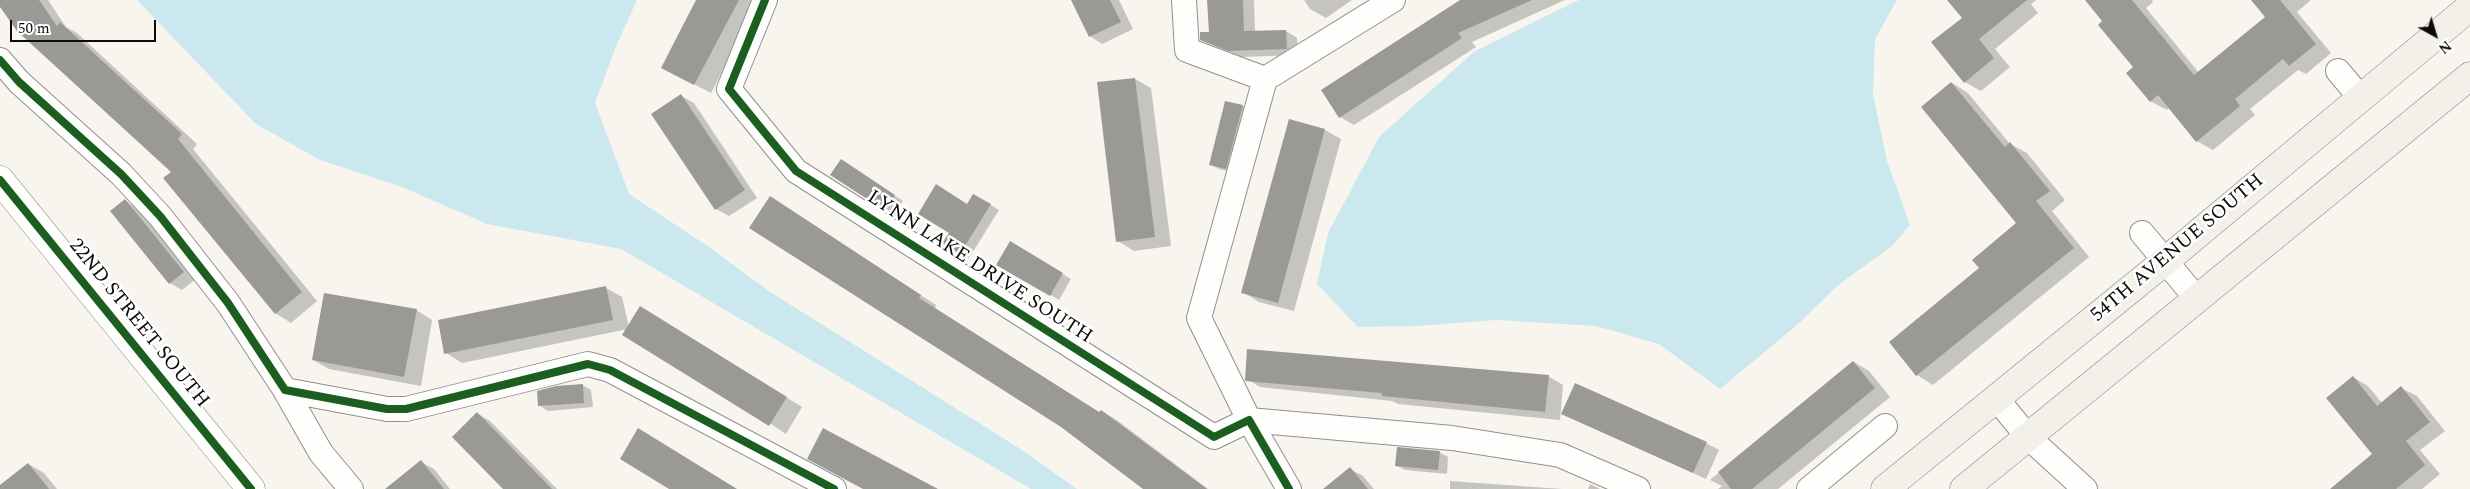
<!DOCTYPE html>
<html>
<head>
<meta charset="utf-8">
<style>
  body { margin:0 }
  #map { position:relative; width:2470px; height:489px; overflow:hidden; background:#f8f5ef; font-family:Spectral,serif }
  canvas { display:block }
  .north { position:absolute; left:2410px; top:10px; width:50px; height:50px; -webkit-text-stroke:4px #fff; paint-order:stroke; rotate:141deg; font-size:14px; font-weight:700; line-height:20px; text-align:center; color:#0b0b0b }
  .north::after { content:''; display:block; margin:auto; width:18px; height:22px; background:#0b0b0b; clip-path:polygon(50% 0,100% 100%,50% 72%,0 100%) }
  .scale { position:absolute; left:10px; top:20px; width:146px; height:22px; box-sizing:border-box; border:2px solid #0b0b0b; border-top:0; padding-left:6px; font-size:15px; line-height:18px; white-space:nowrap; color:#0b0b0b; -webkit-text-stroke:4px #fff; paint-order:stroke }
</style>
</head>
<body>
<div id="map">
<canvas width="2470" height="489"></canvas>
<div class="north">N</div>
<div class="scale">50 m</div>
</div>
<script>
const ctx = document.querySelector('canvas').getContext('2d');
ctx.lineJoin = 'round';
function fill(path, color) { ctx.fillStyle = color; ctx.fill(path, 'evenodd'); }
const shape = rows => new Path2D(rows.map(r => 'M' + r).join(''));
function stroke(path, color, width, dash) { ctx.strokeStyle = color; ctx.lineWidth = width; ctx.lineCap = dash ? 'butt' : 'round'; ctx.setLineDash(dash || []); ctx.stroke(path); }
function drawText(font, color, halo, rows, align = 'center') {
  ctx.font = font + ' Spectral,serif'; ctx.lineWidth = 5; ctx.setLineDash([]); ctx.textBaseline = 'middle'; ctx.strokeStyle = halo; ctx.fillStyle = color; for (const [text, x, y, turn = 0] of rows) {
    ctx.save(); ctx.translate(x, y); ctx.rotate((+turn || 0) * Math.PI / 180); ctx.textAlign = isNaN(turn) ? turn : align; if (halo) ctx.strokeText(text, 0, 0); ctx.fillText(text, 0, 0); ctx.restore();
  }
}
const water = shape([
  [137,0,637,0,617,44,595,103,629,194,709,247,770,292,1019,448,1077,489,1031,489,621,249,487,224,402,187,320,160,256,124],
  [1579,0,1897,0,1875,39,1873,94,1887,161,1910,225,1892,246,1837,286,1797,325,1720,389,1659,344,1596,326,1496,320,1417,326,1358,327,1317,284,1328,233,1379,137,1475,51]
]);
const shadow = shape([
  [0,0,48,0,66,27,77,33,197,144,193,149,317,301,291,323,275,313,173,172,0,5],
  [698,0,760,0,711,93,679,76],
  [1072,0,1119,0,1133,29,1102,44,1090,36],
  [1209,0,1254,0,1255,32,1286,31,1297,38,1298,55,1241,57,1202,40,1210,33],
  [1304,0,1352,0,1326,18,1310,9],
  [1462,0,1565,0,1472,42,1476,47,1354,125,1340,117],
  [1959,0,2036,0,2031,4,2038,13,1995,49,2010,67,1981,91,1965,82,1963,18],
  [2086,0,2152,0,2153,2,2146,8,2199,73,2267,17,2253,0,2249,0,2311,0,2297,12,2331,53,2306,74,2298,70,2250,109,2255,115,2213,150,2197,141,2169,108,2167,110,2150,101,2135,68,2104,22],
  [1135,79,1151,88,1171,246,1134,251,1118,241],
  [1952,83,1968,93,2010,144,2027,153,2065,200,2052,211,2089,257,1933,385,1917,375,1890,343,1981,269,2018,223],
  [681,96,694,103,757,198,729,216,716,209],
  [1226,102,1243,106,1252,111,1235,173,1219,169,1210,164],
  [1290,120,1325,130,1341,139,1294,311,1259,302,1243,292],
  [850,166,903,201,894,214,832,174],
  [974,195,999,210,969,258,944,242],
  [125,201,138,208,196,279,182,290,170,283],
  [786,207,936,305,935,308,1100,413,1102,411,1118,421,1208,489,1146,489],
  [1010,243,1071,279,1059,300,998,264],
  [606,288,622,297,629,327,657,317,802,407,786,434,628,329,462,363,446,353],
  [416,310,432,320,421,386,329,369,313,360],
  [1854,362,1869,371,1890,397,1778,489,1718,489,1722,486,1710,480],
  [1548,376,1563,385,1560,420,1398,404,1392,401,1260,387,1246,378],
  [2353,377,2368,386,2382,403,2401,388,2417,396,2445,431,2420,450,2440,474,2422,489,2331,489,2374,454],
  [582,385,591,390,593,407,548,411,540,406],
  [478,414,490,421,557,489,505,489],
  [1563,414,1706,443,1719,450,1706,479],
  [1439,452,1448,457,1447,474,1405,470,1396,465],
  [421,462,434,469,450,489,401,489],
  [28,464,44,473,57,489,0,489],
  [1350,469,1363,476,1374,489,1328,489],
  [1450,481,1563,489,1564,489,1450,489],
  [1590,484,1600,489,1588,489]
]);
const building = shape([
  [0,0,39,0,57,26,60,22,182,134,178,139,302,292,275,314,163,178,171,172,17,31,0,7],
  [696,0,739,0,694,85,661,68],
  [1071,0,1110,0,1121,22,1089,37],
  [1207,0,1243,0,1244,31,1286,30,1287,49,1228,51,1200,40,1200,32,1209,32],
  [1460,0,1532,0,1458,33,1462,38,1339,118,1321,90],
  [1947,0,2027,0,1979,39,1994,58,1964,83,1931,42,1962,18],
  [2085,0,2132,0,2194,75,2265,17,2251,0,2280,0,2316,44,2289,66,2283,59,2235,99,2240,106,2196,142,2158,95,2150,102,2126,73,2133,67,2098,25,2102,21],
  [1135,78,1155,237,1116,242,1097,82],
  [1951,82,2005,147,2010,142,2050,191,2036,201,2074,248,1916,376,1889,342,1979,268,1972,260,2016,223,1921,107],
  [681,94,745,190,715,210,651,114],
  [1225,101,1243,105,1226,169,1209,165],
  [1289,119,1325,129,1278,303,1241,293],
  [841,159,895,195,884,210,830,175],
  [936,184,967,204,973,194,991,204,960,254,942,243,949,233,918,214],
  [770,196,921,295,919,298,1099,412,1101,410,1207,489,1143,489,1061,427,749,228],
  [125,199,184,272,169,284,110,211],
  [1010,241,1063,273,1050,296,996,265],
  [606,286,613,320,444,354,438,320],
  [324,293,417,309,404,377,312,360],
  [640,306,787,397,769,426,622,335],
  [1247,349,1549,375,1545,412,1382,396,1382,393,1245,381],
  [1853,361,1875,388,1752,489,1731,489,1718,472],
  [2353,376,2377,406,2401,386,2430,422,2406,441,2425,465,2396,489,2330,489,2372,454,2326,398],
  [1575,383,1707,442,1693,473,1561,414],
  [583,384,584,403,538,406,537,391,556,386],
  [477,412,552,489,503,489,452,437],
  [638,428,737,489,669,489,620,459],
  [823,428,938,489,863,489,807,459],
  [1397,447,1440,451,1438,470,1395,466],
  [421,460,444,489,385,489],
  [28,463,49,489,0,489,0,485],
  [1350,467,1368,489,1323,489]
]);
const minor = shape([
  [765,0,729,89,796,171,1214,437,1249,420,1289,489],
  [1184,0,1187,50,1265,79,1393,0],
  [0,60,19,82,121,174,160,216,228,303,285,390,387,409,406,409,588,364,610,370,834,489],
  [2338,71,2360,97],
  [1265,79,1199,318,1249,420,1452,438,1560,455,1638,489],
  [2142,233,2197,299],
  [285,390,321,453,351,489],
  [1996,398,2028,437,2085,489],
  [1809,489,1885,426]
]);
const tertiary = shape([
  [0,180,251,489]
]);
const secondary = shape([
  [1885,489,2164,262,2470,7],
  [1964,489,2470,76]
]);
const cycleway = shape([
  [765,0,729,89,796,171,1214,437,1249,420,1289,489],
  [0,60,19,82,121,174,160,216,228,303,285,390,387,409,406,409,588,364,610,370,834,489],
  [0,180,251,489]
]);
const streetNames = [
  ["54TH AVENUE SOUTH",2178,249,-40],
  ["LYNN LAKE DRIVE SOUTH",979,268,33],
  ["22ND STREET SOUTH",138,324,51]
];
fill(water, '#cae8ee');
fill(shadow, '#0003');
fill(building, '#9b9995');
stroke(minor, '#92908e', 26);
stroke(tertiary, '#92908e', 29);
stroke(secondary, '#888784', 29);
stroke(minor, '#fefefd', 24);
stroke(tertiary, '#fefefd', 28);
stroke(secondary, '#f3f0e9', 28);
stroke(cycleway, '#1b5e20', 8);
drawText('20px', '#0b0b0b', '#fff', streetNames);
</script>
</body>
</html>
